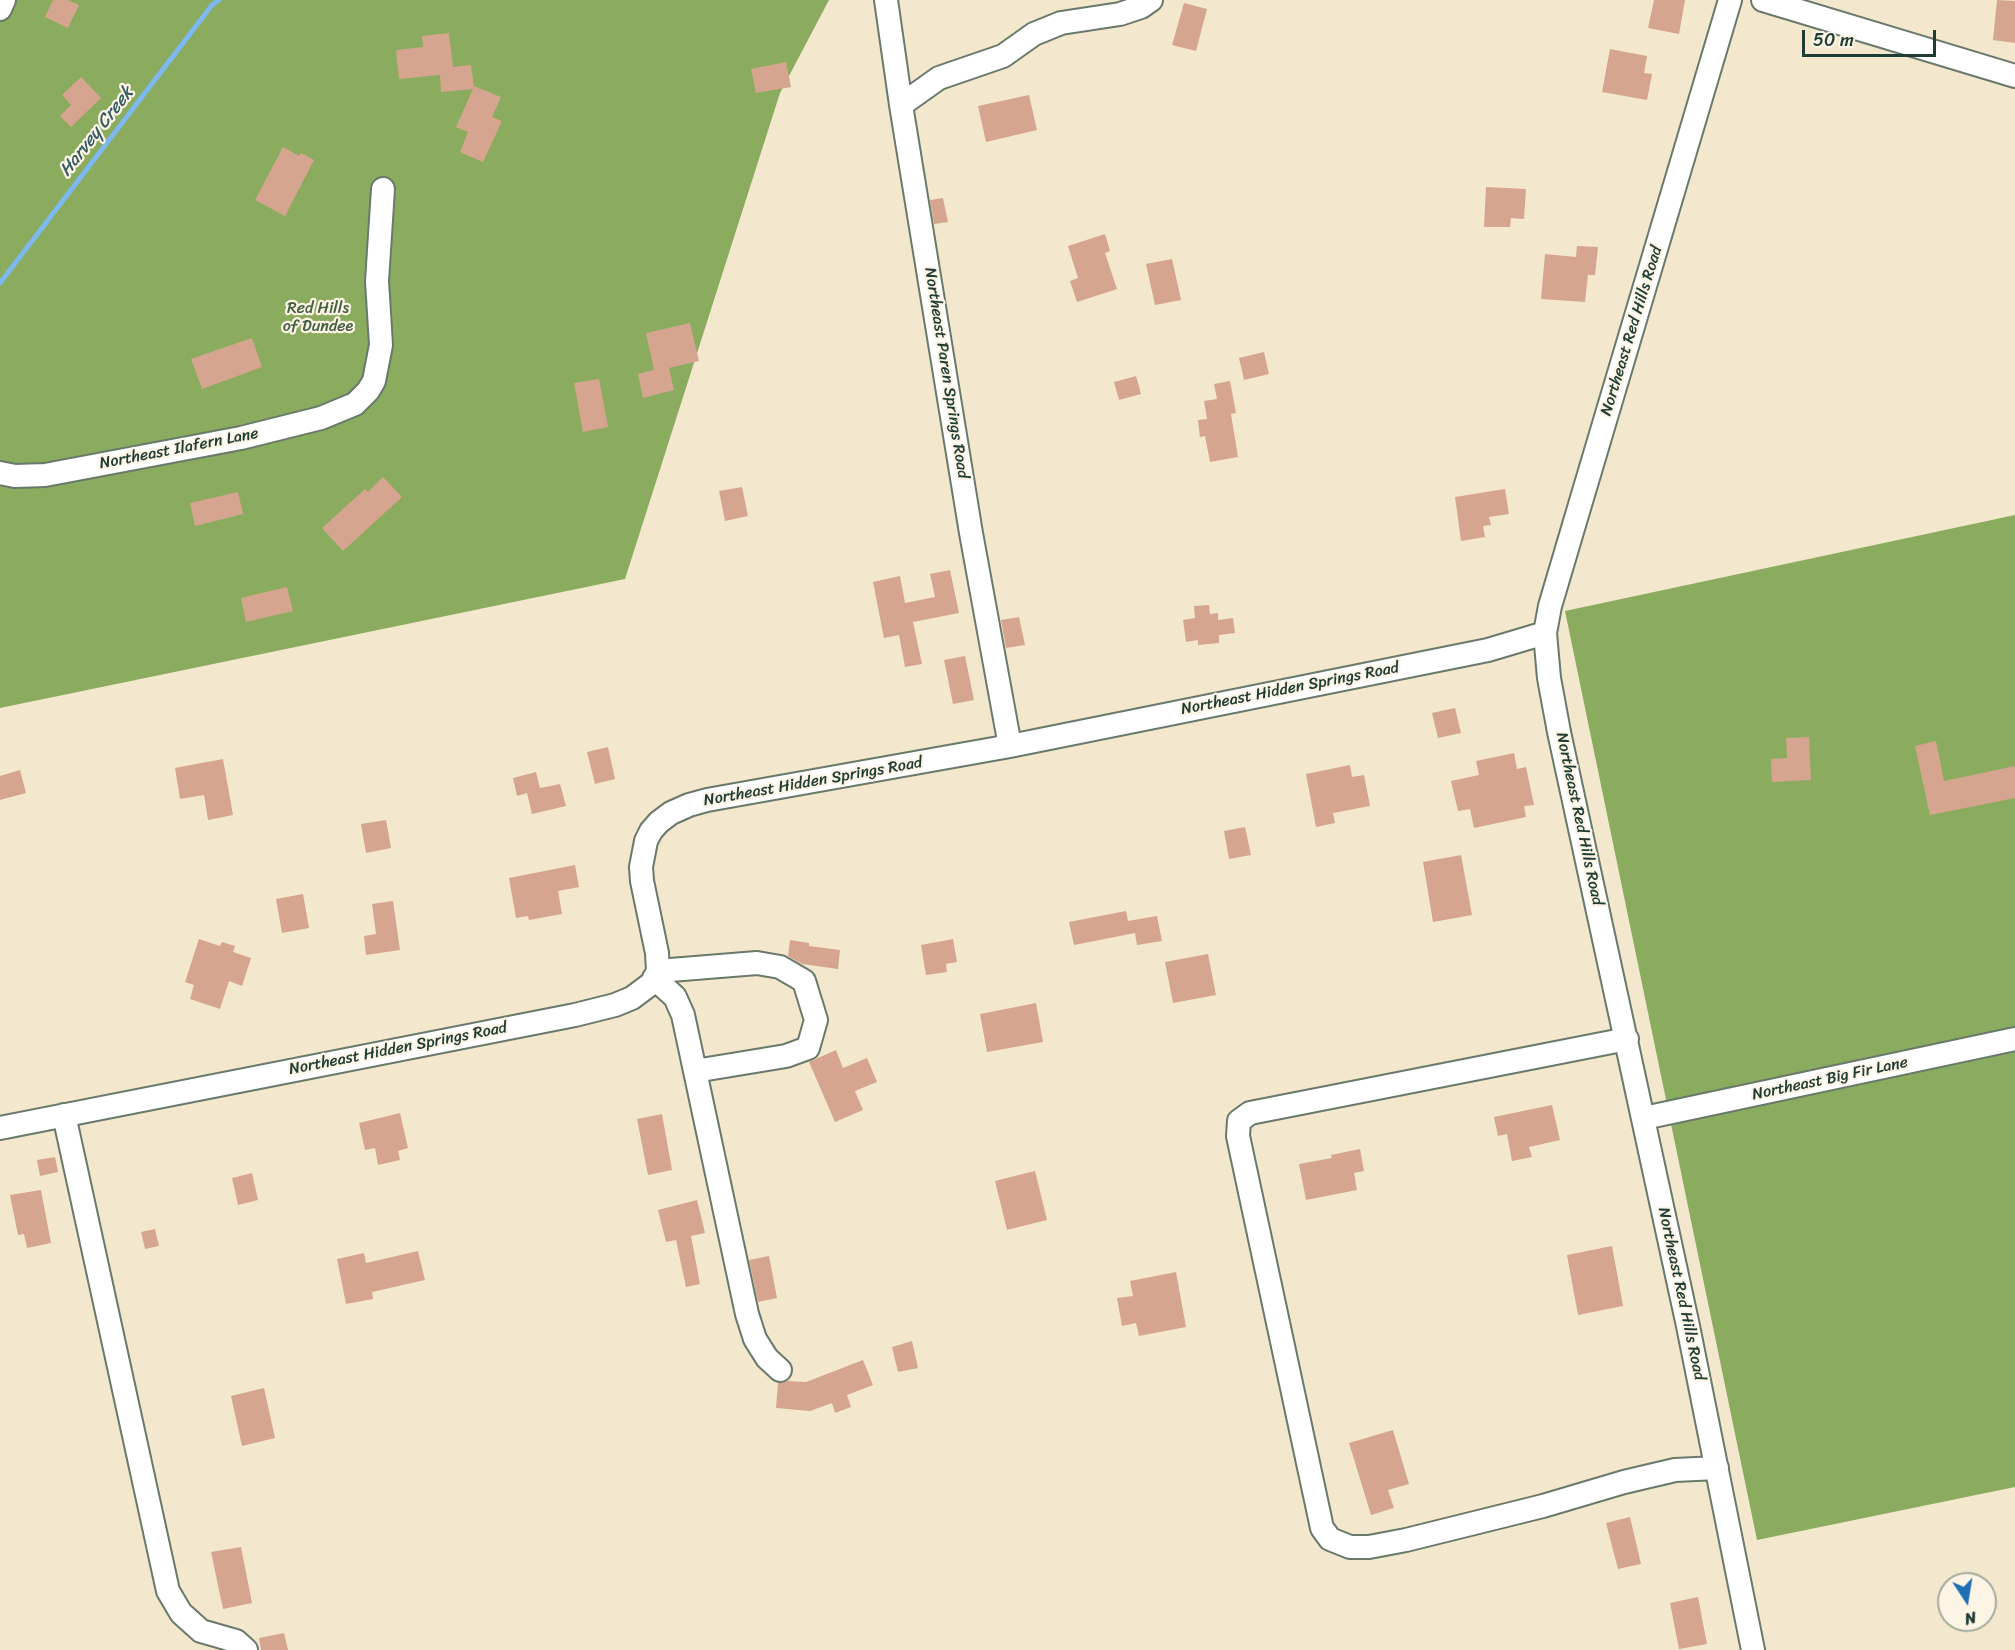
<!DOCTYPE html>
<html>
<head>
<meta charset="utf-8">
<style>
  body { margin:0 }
  #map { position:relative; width:2015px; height:1650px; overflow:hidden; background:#f3e8cd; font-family:Sriracha,sans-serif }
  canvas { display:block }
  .north { position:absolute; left:1937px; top:1572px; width:60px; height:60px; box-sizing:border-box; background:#fcf5e5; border:2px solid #a4ab9e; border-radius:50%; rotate:168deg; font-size:16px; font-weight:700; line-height:24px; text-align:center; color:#1f3d34 }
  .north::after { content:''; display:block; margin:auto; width:21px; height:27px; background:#1f6fb2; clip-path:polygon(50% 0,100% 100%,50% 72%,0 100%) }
  .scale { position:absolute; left:1802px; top:30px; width:134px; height:27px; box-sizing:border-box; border:3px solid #1f3d34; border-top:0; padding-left:8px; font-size:18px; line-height:21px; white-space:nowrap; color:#1f3d34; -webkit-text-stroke:4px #fcf5e5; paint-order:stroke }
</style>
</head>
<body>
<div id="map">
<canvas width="2015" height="1650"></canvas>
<div class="north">N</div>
<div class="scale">50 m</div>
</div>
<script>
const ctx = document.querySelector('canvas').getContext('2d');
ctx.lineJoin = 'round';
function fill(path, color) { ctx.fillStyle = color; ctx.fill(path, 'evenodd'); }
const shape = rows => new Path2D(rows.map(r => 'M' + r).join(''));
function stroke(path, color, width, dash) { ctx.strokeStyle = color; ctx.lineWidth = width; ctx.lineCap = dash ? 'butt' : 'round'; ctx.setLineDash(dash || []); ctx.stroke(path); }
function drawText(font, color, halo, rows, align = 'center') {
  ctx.font = font + ' Sriracha,sans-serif'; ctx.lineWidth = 4.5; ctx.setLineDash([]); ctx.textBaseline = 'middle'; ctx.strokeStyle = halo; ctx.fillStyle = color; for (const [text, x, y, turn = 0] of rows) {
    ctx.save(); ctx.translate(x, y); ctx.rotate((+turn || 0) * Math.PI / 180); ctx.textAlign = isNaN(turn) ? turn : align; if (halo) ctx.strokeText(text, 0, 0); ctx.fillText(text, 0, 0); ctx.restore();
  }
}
const forest = shape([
  [0,0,829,0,780,93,625,579,0,708],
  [2015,515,2015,1487,1757,1540,1565,611]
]);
const stream = shape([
  [0,283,212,5,219,0]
]);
const building = shape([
  [53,0,68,0,79,5,68,28,45,17],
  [1654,0,1685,0,1679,34,1648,28],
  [1997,0,2015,1,2015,43,1993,40],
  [1184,3,1207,9,1196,51,1172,45],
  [449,33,453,67,471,65,474,88,474,86,501,97,492,117,502,121,483,162,460,152,468,132,456,127,473,89,441,92,440,75,399,79,396,50,423,47,422,36],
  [1610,49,1647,56,1644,73,1652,74,1647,100,1602,92],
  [786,62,791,87,756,93,751,69],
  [81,77,101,98,71,127,60,116,71,105,62,95],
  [1029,95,1037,130,986,142,978,106],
  [283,147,299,156,301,153,314,160,285,216,255,200],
  [1486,187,1526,189,1524,219,1511,218,1510,227,1484,227],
  [943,198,948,222,934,224,930,200],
  [1105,234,1110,251,1105,253,1117,289,1077,302,1070,281,1078,278,1068,246],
  [1577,246,1598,247,1595,275,1588,275,1585,302,1541,299,1545,254,1576,257],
  [1172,259,1181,300,1155,305,1146,264],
  [690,323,699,361,669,368,674,390,643,398,638,374,654,370,646,333],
  [252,338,262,367,202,389,191,359],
  [1264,352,1269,374,1244,380,1239,358],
  [1136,376,1141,394,1119,400,1114,382],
  [599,379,608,427,583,432,574,383],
  [1230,381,1236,413,1231,414,1238,457,1210,462,1205,436,1200,437,1198,420,1207,419,1204,401,1217,399,1214,384],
  [383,477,402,497,343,551,322,528,365,489,368,492],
  [742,487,748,516,725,521,719,491],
  [1505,489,1509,514,1489,517,1491,525,1483,526,1485,537,1461,541,1455,497],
  [238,492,243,514,195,526,190,503],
  [950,570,959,613,913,622,922,664,905,667,899,635,884,638,873,582,900,576,905,603,935,597,930,574],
  [287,587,293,611,246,622,241,598],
  [1209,605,1210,614,1218,613,1218,620,1233,618,1235,633,1219,635,1219,643,1198,645,1198,640,1186,642,1183,620,1195,618,1194,606],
  [1019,617,1025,645,1006,648,1001,620],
  [965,656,974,700,953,704,944,660],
  [1455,708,1461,733,1438,738,1432,713],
  [1809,737,1811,780,1772,782,1771,759,1787,758,1786,738],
  [1936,741,1944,781,2015,766,2015,798,1930,815,1915,746],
  [608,747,615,779,595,784,587,752],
  [1514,753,1517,769,1526,767,1534,805,1524,806,1526,817,1474,828,1470,809,1458,811,1451,781,1479,775,1476,761],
  [223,759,233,815,208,820,204,795,180,799,175,768],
  [1350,765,1352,777,1364,775,1370,806,1333,813,1335,823,1316,827,1306,774],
  [20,770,26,793,0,800,0,776],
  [536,772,540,788,560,784,566,806,532,814,527,793,517,796,513,778],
  [386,820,391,848,366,853,361,824],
  [1245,827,1251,855,1229,859,1224,831],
  [1461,855,1472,915,1433,922,1423,862],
  [575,865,579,887,558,891,562,914,529,920,528,916,516,918,509,878],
  [303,894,309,928,282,933,276,899],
  [393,901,400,950,366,955,364,936,376,934,372,904],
  [1126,911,1128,921,1157,916,1162,941,1137,945,1135,933,1074,945,1069,922],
  [199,939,220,946,222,942,235,946,233,952,251,958,242,986,229,981,220,1009,190,999,194,985,185,982],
  [953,939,957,962,946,964,947,972,926,975,921,945],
  [790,940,809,943,809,946,840,950,838,969,802,964,788,956],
  [1208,954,1216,995,1173,1003,1165,962],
  [1036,1003,1043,1042,987,1052,980,1014],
  [836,1050,843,1068,867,1058,877,1082,855,1091,863,1110,835,1122,809,1062],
  [1552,1105,1560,1140,1529,1147,1532,1157,1512,1161,1507,1134,1498,1136,1494,1117],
  [400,1113,408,1148,398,1151,400,1160,378,1165,375,1148,365,1150,359,1123],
  [662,1114,672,1170,648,1175,637,1119],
  [1360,1149,1364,1171,1354,1173,1357,1190,1306,1200,1299,1164,1332,1158,1331,1155],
  [55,1157,58,1172,40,1176,37,1160],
  [1035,1171,1047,1220,1007,1230,995,1181],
  [252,1173,258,1200,238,1205,232,1178],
  [41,1190,51,1243,27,1248,24,1234,18,1235,10,1195],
  [697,1200,705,1233,691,1236,700,1284,686,1287,676,1240,666,1242,658,1210],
  [155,1229,159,1246,145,1249,141,1232],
  [1612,1246,1623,1306,1578,1315,1567,1255],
  [418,1251,425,1280,372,1292,373,1299,346,1304,337,1259,364,1253,366,1263],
  [769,1256,777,1298,758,1302,749,1260],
  [1176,1272,1186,1327,1139,1336,1136,1323,1122,1326,1117,1298,1133,1296,1130,1281],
  [912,1341,918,1368,898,1372,892,1347],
  [863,1360,873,1385,847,1395,851,1407,835,1413,832,1403,810,1411,776,1408,778,1383,788,1381,806,1382],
  [264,1388,275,1438,242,1446,231,1396],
  [1393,1430,1409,1484,1388,1490,1394,1508,1371,1515,1349,1443],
  [1630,1517,1641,1564,1618,1569,1606,1523],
  [241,1547,252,1603,223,1609,211,1552],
  [1698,1597,1707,1644,1679,1649,1670,1603],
  [284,1633,288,1650,261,1650,259,1638]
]);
const minor = shape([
  [886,0,901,105,971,533,1010,746],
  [1730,0,1582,498,1550,606,1545,633,1549,678,1559,732,1688,1326,1753,1650],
  [1763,0,2015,76],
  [0,9,4,0],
  [901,105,939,78,1003,56,1034,34,1061,23,1120,14,1141,7,1151,0],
  [0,473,15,476,45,475,241,438,321,418,355,404,368,391,374,381,381,345,377,281,383,189],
  [658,971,757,963,780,967,804,981,816,1020,808,1048,786,1056,695,1071],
  [654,978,675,997,683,1015,747,1314,755,1339,767,1358,780,1370],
  [1627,1039,1250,1113,1239,1121,1238,1136,1322,1528,1330,1539,1350,1547,1369,1547,1406,1540,1543,1506,1624,1482,1675,1470,1717,1468],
  [64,1115,168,1591,181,1613,201,1631,236,1641,246,1650],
  [1644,1118,2015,1039],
  [0,1128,575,1015,615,1005,632,998,652,983,658,971,657,953,642,881,641,867,646,841,651,831,659,822,671,813,689,805,707,800,1010,746,1488,650,1545,633]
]);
const parkNames = [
  ["Red Hills",318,309],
  ["of Dundee",318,327]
];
const streetNames = [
  ["Northeast Red Hills Road",1632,331,-73],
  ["Northeast Paren Springs Road",946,373,81],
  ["Northeast Ilafern Lane",179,449,-11],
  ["Northeast Hidden Springs Road",1290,689,-11],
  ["Northeast Hidden Springs Road",813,782,-10],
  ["Northeast Red Hills Road",1579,819,78],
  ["Northeast Hidden Springs Road",398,1049,-11],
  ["Northeast Big Fir Lane",1830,1079,-12],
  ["Northeast Red Hills Road",1681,1294,78]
];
const waterNames = [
  ["Harvey Creek",97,132,-52]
];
fill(forest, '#8bab5f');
stroke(stream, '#7db8ef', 5);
fill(building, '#d6a590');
stroke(minor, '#69796a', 26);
stroke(minor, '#fff', 22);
drawText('16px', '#435f42', '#fcf5e5', parkNames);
drawText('16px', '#1f3d34', '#fcf5e5', streetNames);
drawText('italic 18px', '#365c63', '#fcf5e5', waterNames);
</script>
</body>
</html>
